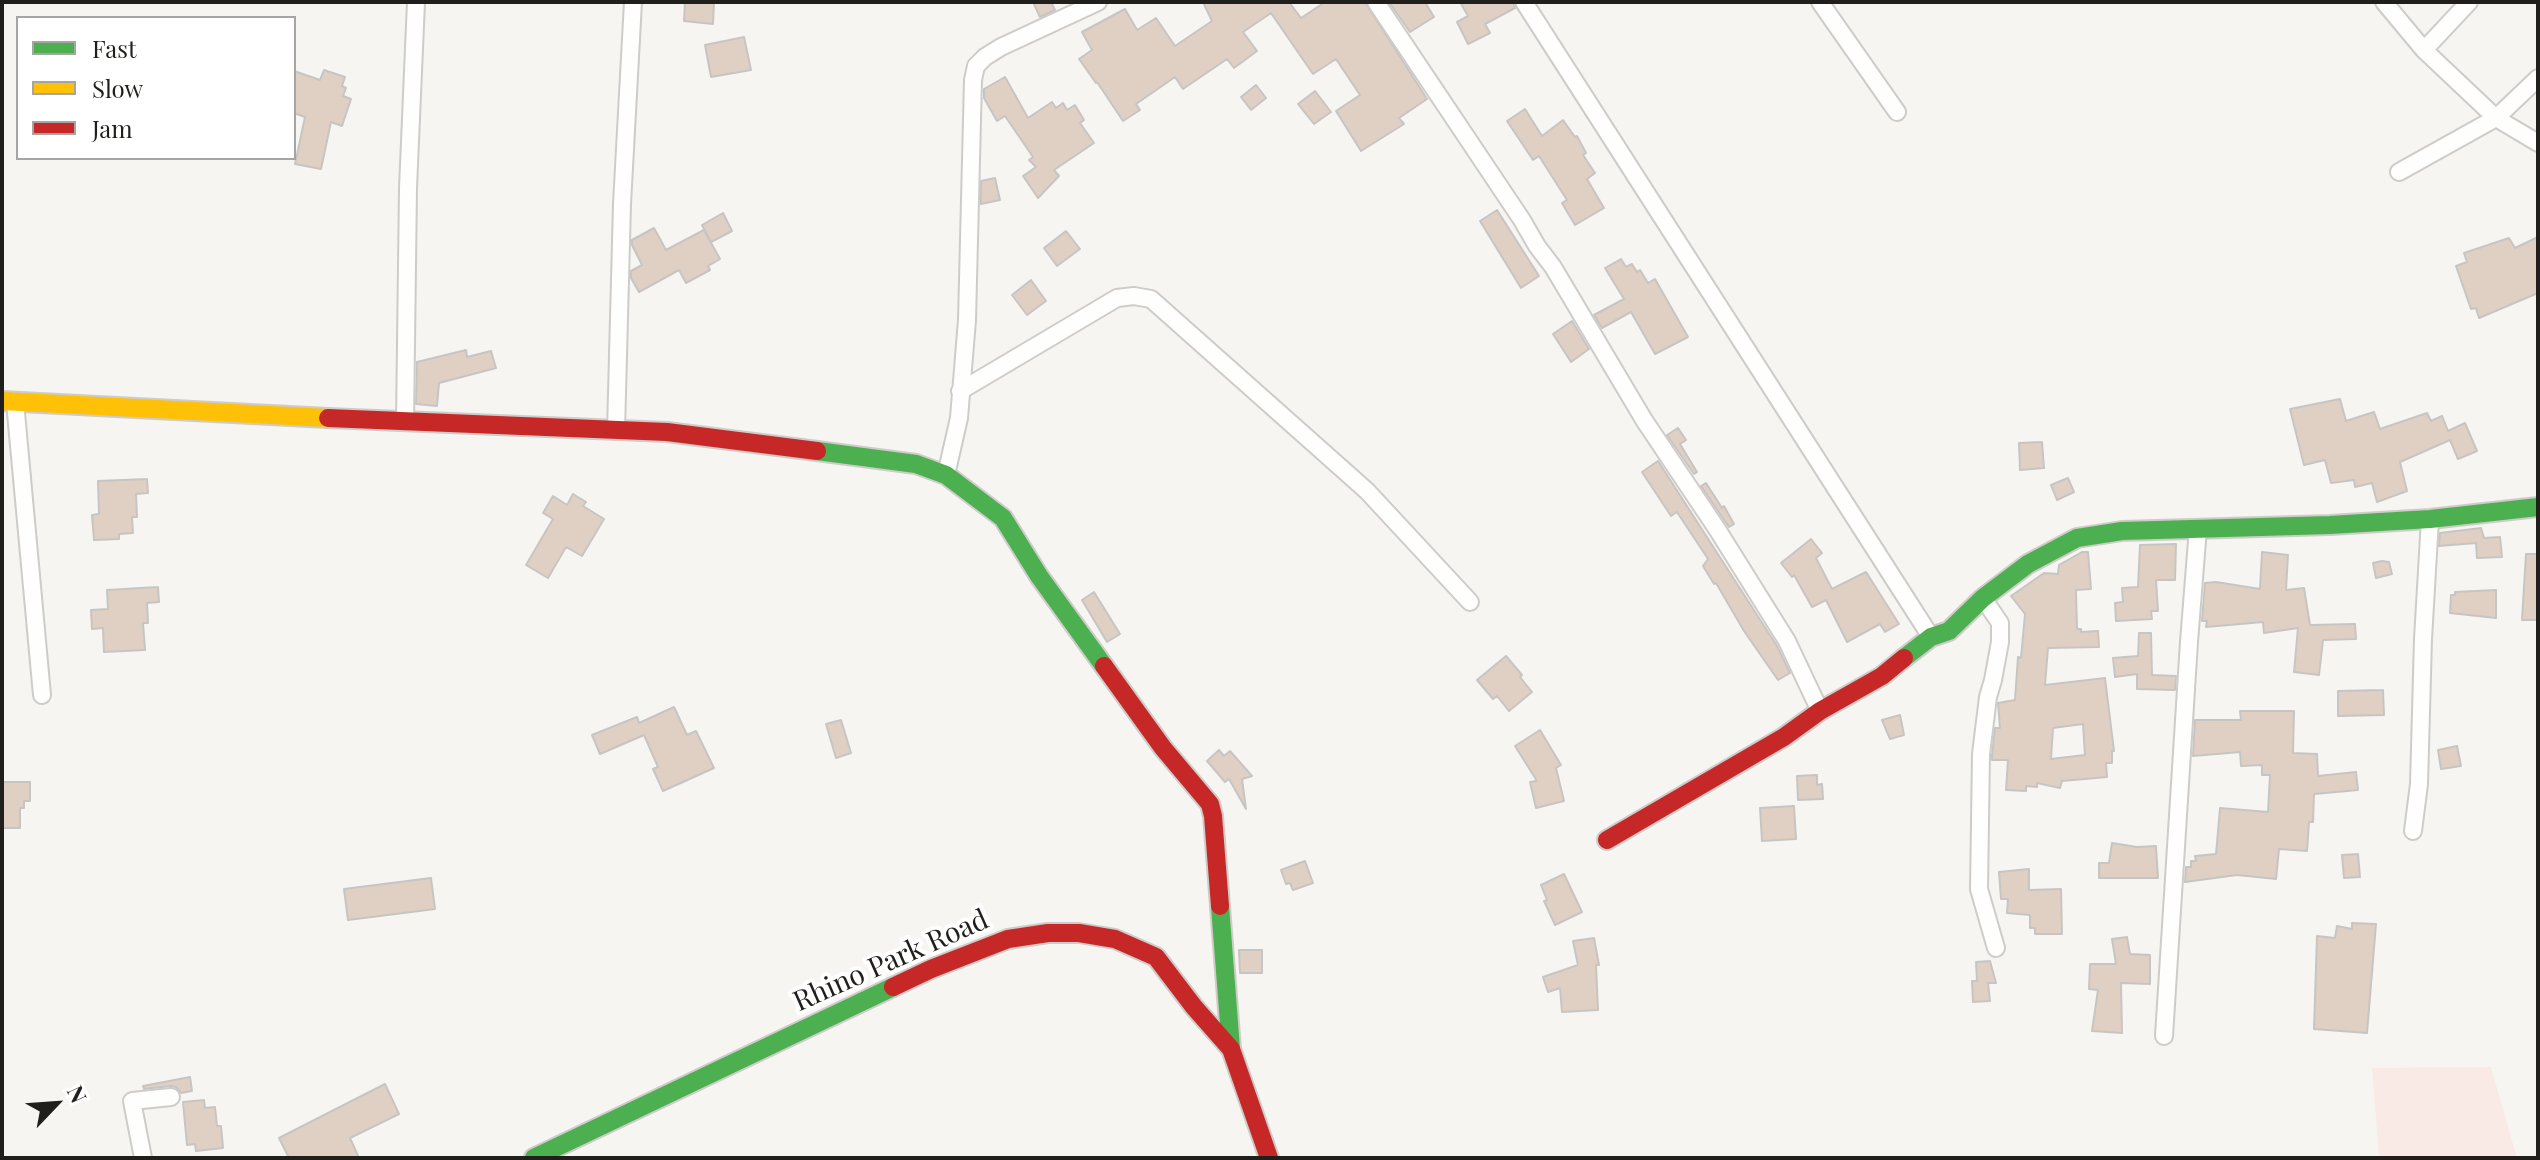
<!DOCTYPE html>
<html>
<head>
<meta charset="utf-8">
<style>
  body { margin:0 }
  #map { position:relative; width:2540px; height:1160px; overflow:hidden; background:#f7f5f1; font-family:"Playfair Display",serif }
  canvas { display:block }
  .frame { position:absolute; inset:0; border:4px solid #201f1c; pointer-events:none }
  .legend { position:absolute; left:16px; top:16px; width:280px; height:144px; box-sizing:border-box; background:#fff; border:2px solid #a6a5a4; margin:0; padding:10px 14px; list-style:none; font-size:24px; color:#201f1c }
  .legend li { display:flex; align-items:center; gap:16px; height:40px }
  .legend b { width:40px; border:2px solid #a6a5a4 }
  .north { position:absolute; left:16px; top:1064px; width:80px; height:80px; -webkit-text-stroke:6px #fff; paint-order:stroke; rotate:65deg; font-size:22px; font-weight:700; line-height:32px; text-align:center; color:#201f1c }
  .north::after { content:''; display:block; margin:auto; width:28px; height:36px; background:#201f1c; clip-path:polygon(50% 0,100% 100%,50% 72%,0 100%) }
</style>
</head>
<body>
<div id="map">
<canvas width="2540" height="1160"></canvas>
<div class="frame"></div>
<ul class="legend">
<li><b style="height:10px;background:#4caf50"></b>Fast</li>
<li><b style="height:10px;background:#ffc107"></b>Slow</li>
<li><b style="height:10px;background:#c62828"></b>Jam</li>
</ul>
<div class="north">N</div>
</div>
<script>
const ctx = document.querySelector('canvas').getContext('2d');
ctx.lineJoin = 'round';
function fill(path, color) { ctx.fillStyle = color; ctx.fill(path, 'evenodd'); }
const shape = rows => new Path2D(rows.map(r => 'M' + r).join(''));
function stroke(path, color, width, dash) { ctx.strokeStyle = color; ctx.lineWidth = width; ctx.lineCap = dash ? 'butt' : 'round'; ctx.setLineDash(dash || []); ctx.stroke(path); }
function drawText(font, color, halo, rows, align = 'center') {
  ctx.font = font + ' "Playfair Display",serif'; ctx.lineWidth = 8; ctx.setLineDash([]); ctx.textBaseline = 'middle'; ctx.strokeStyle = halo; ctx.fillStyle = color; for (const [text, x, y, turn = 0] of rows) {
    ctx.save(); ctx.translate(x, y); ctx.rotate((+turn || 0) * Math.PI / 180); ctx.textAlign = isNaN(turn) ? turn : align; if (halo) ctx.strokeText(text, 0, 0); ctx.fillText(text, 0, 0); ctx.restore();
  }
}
const green = shape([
  [2491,1067,2517,1158,2379,1158,2372,1068]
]);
const building = shape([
  [685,2,714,2,713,24,684,21,685,2],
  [1033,2,1051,2,1055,10,1040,17,1033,2],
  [1203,2,1289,2,1301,18,1325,2,1365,2,1427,99,1399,118,1404,124,1361,151,1336,111,1360,95,1336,59,1313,74,1271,13,1243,32,1257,51,1234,68,1227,59,1183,89,1175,77,1136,104,1140,110,1123,121,1097,82,1096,83,1079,59,1092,50,1082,32,1125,9,1137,30,1156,18,1175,46,1212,21,1203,2],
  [1389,2,1425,2,1434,17,1410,32,1389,2],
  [1460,2,1513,2,1515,8,1485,24,1490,33,1468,44,1457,22,1468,16,1460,2],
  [744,37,751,70,711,77,705,45,744,37],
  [324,70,345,77,342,86,346,88,343,96,351,99,342,126,331,122,321,169,295,164,305,117,294,113,294,71,320,80,324,70],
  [1005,77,1028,118,1052,102,1056,108,1063,103,1067,110,1075,105,1084,120,1080,123,1094,143,1054,170,1059,176,1038,198,1023,176,1036,167,1029,160,1033,157,1005,116,997,121,984,98,984,89,1005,77],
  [1256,85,1266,98,1251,110,1241,97,1256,85],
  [1315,91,1331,112,1314,124,1298,104,1315,91],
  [1525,109,1542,136,1563,120,1575,137,1577,136,1586,153,1583,155,1595,173,1587,179,1604,208,1575,225,1562,203,1567,200,1539,156,1533,160,1507,121,1525,109],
  [995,178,1000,200,981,204,981,181,995,178],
  [1497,210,1539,276,1521,288,1480,221,1497,210],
  [723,213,732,231,711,242,702,225,723,213],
  [654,228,666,250,704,230,720,259,708,266,710,270,686,283,679,270,639,292,631,278,631,271,642,265,632,245,632,240,654,228],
  [1066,231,1080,249,1057,266,1044,248,1066,231],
  [2538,237,2538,293,2479,318,2476,308,2471,309,2456,266,2467,262,2464,253,2509,238,2515,248,2538,237],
  [1621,259,1626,267,1632,264,1637,272,1640,270,1648,283,1655,279,1688,337,1655,354,1631,312,1602,328,1594,315,1624,299,1605,268,1621,259],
  [1031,280,1046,301,1027,315,1012,295,1031,280],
  [1572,321,1589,349,1571,362,1553,334,1572,321],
  [466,350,467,357,491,351,496,368,439,383,437,406,416,404,417,362,466,350],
  [2340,399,2346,421,2374,412,2380,429,2427,413,2431,421,2442,416,2448,431,2465,423,2477,451,2458,459,2450,440,2400,462,2407,491,2377,502,2372,483,2355,487,2354,480,2331,483,2325,460,2304,465,2290,409,2340,399],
  [1678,428,1686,440,1680,444,1697,472,1694,474,1667,435,1678,428],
  [2042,442,2044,468,2020,470,2019,443,2042,442],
  [1658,461,1777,646,1790,673,1778,680,1744,631,1716,583,1714,584,1703,566,1708,559,1677,512,1671,516,1642,472,1658,461],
  [2068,478,2074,492,2057,500,2051,485,2068,478],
  [147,479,148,493,136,494,137,517,132,517,133,533,119,534,119,539,94,540,92,515,99,514,98,481,147,479],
  [1706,483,1722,508,1724,506,1734,524,1729,527,1701,486,1706,483],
  [573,494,586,502,583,506,604,519,582,556,566,547,548,578,526,565,553,519,543,513,553,496,567,505,573,494],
  [2481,528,2484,538,2500,537,2502,557,2477,558,2476,543,2439,546,2440,533,2481,528],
  [1811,539,1822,553,1816,558,1832,589,1866,572,1899,624,1885,632,1880,624,1847,642,1826,600,1812,607,1794,575,1792,577,1781,563,1811,539],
  [2176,544,2175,580,2156,580,2158,611,2151,611,2152,619,2116,621,2115,603,2123,602,2122,588,2138,587,2140,545,2176,544],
  [2082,552,2088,552,2091,589,2076,590,2077,629,2081,629,2081,632,2098,631,2099,647,2048,648,2045,685,2105,678,2114,751,2112,751,2112,763,2106,763,2107,777,2062,781,2060,788,2037,783,2037,787,2026,786,2026,791,2006,790,2008,760,1992,760,1992,755,1995,728,2000,728,1998,703,2015,700,2018,657,2021,658,2025,614,2011,596,2044,573,2058,574,2059,565,2082,552],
  [2083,724,2085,755,2051,759,2053,728,2083,724],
  [2262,552,2288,555,2286,590,2304,588,2310,625,2355,624,2356,639,2323,640,2319,675,2294,672,2298,628,2264,633,2263,622,2206,627,2207,621,2202,621,2205,583,2216,582,2260,589,2262,552],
  [2526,554,2538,554,2538,620,2522,620,2526,554],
  [2382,561,2389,562,2392,574,2376,578,2373,563,2382,561],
  [158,587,159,602,147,603,148,623,143,623,145,650,104,652,103,628,92,629,91,610,108,609,107,590,158,587],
  [2496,590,2496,618,2450,613,2451,595,2455,595,2455,592,2496,590],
  [1094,592,1120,634,1107,642,1082,600,1094,592],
  [2139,633,2151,633,2152,675,2176,676,2175,690,2137,689,2137,674,2115,677,2113,658,2138,656,2139,633],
  [1506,656,1522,675,1520,677,1532,692,1509,711,1497,696,1493,699,1477,680,1506,656],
  [2383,690,2384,715,2338,716,2338,691,2383,690],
  [674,707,687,735,696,731,714,768,663,791,653,769,658,767,644,735,600,754,592,735,637,717,639,723,674,707],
  [2240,711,2294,711,2293,753,2317,754,2318,776,2356,772,2358,790,2314,794,2313,822,2309,822,2307,851,2279,849,2276,879,2237,875,2185,882,2186,867,2191,867,2191,861,2196,861,2195,856,2216,854,2220,808,2268,812,2270,775,2262,775,2262,765,2241,766,2240,752,2193,756,2195,720,2241,720,2240,711],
  [1900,715,1904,735,1890,739,1882,720,1900,715],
  [841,720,851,753,836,758,826,724,841,720],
  [1540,730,1561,765,1556,768,1564,801,1536,808,1530,782,1537,781,1515,746,1540,730],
  [2457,746,2461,766,2441,769,2438,750,2457,746],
  [1219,750,1224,756,1230,751,1252,776,1242,779,1246,809,1229,779,1225,782,1207,761,1219,750],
  [1817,775,1817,785,1822,784,1823,799,1798,800,1797,776,1817,775],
  [2,782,30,782,30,801,24,801,24,808,20,808,20,828,2,828,2,782],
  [1794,806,1796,839,1762,841,1760,808,1794,806],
  [2112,843,2137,847,2156,846,2158,878,2099,878,2099,863,2109,863,2112,843],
  [2358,854,2360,877,2344,878,2342,855,2358,854],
  [1305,861,1313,883,1293,890,1290,883,1286,884,1281,870,1305,861],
  [2029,869,2029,890,2061,889,2062,934,2035,934,2035,928,2030,928,2030,915,2007,913,2008,899,2001,899,1999,872,2029,869],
  [1564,874,1582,912,1555,925,1544,901,1547,900,1541,885,1564,874],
  [431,878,435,909,348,920,344,889,431,878],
  [2352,923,2376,924,2367,1033,2314,1029,2317,936,2335,938,2337,926,2352,929,2352,923],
  [2127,937,2130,954,2150,955,2150,984,2121,983,2122,1033,2092,1031,2098,990,2089,989,2090,964,2116,964,2112,939,2127,937],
  [1594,938,1599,965,1596,965,1598,1010,1562,1012,1560,988,1548,992,1543,977,1578,965,1573,941,1594,938],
  [1239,950,1262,950,1262,973,1240,973,1239,950],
  [1990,961,1996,983,1988,983,1990,1001,1973,1002,1972,981,1977,981,1976,962,1990,961],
  [190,1077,192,1091,181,1093,176,1087,171,1086,144,1089,143,1086,190,1077],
  [385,1084,399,1114,350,1138,359,1158,289,1158,279,1138,385,1084],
  [204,1100,205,1108,215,1107,217,1126,221,1126,223,1148,196,1151,195,1144,187,1145,183,1102,204,1100]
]);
const street = shape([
  [1376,2,1522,220,1537,246,1553,267,1644,420,1717,529,1787,641,1820,711],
  [1524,2,1931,637],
  [1820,2,1897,112],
  [2384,2,2424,50,2496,118,2538,143],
  [2424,50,2469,2],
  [2399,172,2496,118,2538,78],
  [960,391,1117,298,1134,296,1151,299,1367,491,1470,602],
  [15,402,42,695],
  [405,422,408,188,416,2],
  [616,431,622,204,633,2],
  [946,475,959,418,967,320,973,80,976,66,985,57,1001,47,1098,2],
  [1983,598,2000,623,2000,642,1993,680,1988,697,1981,754,1979,889,1996,948],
  [2413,831,2419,784,2423,639,2430,519],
  [2164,1036,2189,642,2198,528],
  [143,1158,132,1101,171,1097]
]);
const fast = shape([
  [817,451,916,464,946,475,1003,518,1039,576,1104,666],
  [1904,658,1931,637,1949,631,1983,598,2028,564,2077,538,2122,531,2330,525,2430,519,2538,507],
  [1220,906,1231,1049],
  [534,1158,893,987]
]);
const slow = shape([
  [2,401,328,418]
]);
const jam = shape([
  [328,418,667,432,817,451],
  [1104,666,1163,748,1210,804,1213,816,1220,906],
  [1607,840,1784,737,1820,711,1882,676,1904,658],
  [893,987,931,969,1008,939,1048,933,1079,933,1115,939,1156,957,1194,1007,1231,1049,1269,1158]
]);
const streetNames = [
  ["Rhino Park Road",891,961,-24]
];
fill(green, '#faeae5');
fill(building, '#e0d0c3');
stroke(building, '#c7c5c3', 2);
stroke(street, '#ceccc9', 20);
stroke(fast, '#ceccc9', 22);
stroke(slow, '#ceccc9', 22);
stroke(jam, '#ceccc9', 22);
stroke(street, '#fefefd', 16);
stroke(fast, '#4caf50', 18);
stroke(slow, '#ffc107', 18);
stroke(jam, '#c62828', 18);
drawText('28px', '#201f1c', '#fff', streetNames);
</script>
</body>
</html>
